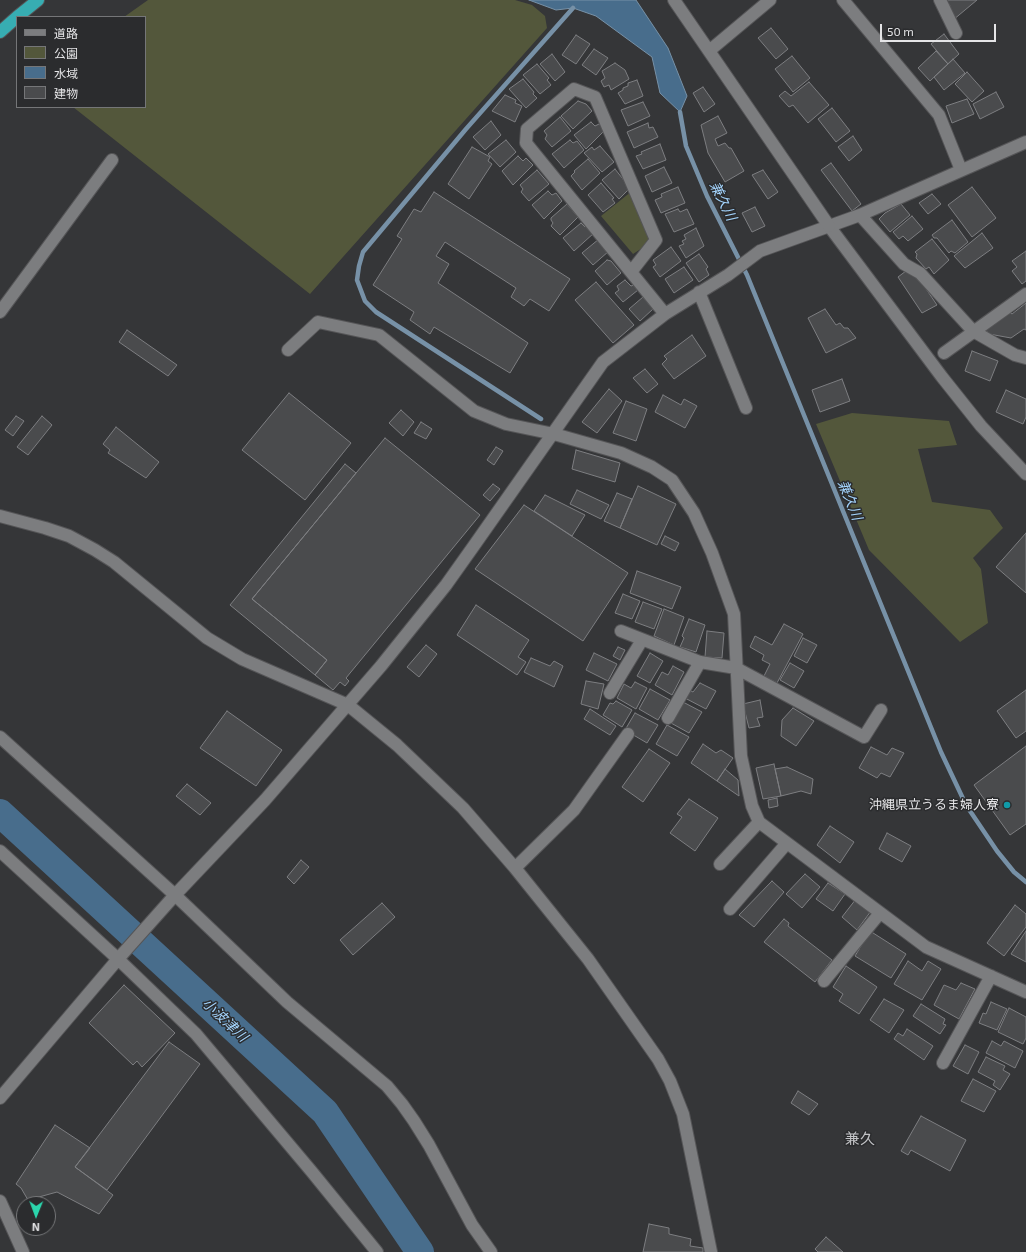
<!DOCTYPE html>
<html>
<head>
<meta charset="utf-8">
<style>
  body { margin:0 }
  #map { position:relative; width:1026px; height:1252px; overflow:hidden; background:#353638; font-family:"Exo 2","Noto Sans JP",sans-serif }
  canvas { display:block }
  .legend { position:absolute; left:16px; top:16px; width:130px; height:92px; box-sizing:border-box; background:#2b2c2e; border:1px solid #757678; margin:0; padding:5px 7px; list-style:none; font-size:12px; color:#e5e5e7 }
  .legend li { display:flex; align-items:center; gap:8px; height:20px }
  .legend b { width:20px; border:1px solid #757678 }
  .north { position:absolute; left:16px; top:1196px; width:40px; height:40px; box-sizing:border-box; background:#2b2c2e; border:1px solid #757678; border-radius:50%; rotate:181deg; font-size:11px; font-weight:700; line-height:16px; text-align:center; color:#e5e5e7 }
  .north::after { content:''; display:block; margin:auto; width:14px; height:18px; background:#2bd5ac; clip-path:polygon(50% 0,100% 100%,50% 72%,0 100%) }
  .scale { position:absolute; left:880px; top:24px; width:116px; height:18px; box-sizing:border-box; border:2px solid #e5e5e7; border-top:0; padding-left:5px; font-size:12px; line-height:14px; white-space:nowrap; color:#e5e5e7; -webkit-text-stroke:3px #2b2c2e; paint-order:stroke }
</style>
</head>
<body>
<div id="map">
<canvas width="1026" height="1252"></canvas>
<ul class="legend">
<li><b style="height:5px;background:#7c7d7f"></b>道路</li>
<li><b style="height:11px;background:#53573b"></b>公園</li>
<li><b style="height:11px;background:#486d8c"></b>水域</li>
<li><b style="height:11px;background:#4a4b4d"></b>建物</li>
</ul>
<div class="north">N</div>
<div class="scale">50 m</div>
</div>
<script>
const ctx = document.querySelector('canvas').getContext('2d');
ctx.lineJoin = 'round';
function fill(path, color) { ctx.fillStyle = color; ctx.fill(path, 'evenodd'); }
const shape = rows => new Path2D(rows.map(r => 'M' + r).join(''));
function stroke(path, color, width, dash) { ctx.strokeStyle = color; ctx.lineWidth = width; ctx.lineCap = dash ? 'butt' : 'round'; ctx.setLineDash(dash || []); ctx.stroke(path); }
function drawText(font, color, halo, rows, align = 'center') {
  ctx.font = font + ' "Exo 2","Noto Sans JP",sans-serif'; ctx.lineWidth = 3; ctx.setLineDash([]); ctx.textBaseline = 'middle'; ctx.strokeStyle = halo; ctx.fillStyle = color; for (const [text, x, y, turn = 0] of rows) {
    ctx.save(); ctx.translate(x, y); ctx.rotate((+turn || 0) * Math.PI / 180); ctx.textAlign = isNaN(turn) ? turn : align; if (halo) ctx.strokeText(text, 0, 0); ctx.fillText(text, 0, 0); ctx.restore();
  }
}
const green = shape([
  [148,0,515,0,532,5,545,16,547,28,310,294,73,107,145,107,145,17,124,17],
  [632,191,650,243,633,254,601,216],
  [852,413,949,421,957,445,918,449,932,502,990,510,1003,528,973,558,981,569,988,623,960,642,869,550,816,424]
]);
const water = shape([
  [529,0,636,0,668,48,687,96,680,112,660,93,652,57,596,16,573,8,556,10,529,0]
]);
const stream = shape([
  [680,112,686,146,707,196,747,275,941,752,966,805,997,851,1014,872,1026,882],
  [541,419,376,312,365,301,357,280,359,266,363,252,466,129,573,8]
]);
const river = shape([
  [0,813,325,1112,420,1252]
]);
const building = shape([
  [945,0,977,0,953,20,946,11,950,5,945,0],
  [771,28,788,49,776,59,758,38,771,28],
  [944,34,959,54,948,64,931,44,944,34],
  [576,35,590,44,576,64,562,55,576,35],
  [594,49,608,58,596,75,582,65,594,49],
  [936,51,948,64,930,81,918,68,936,51],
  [552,54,565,72,555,81,540,64,552,54],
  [792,56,810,78,793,92,775,69,792,56],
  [953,59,965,73,944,90,934,77,953,59],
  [615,63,625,70,629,79,611,90,609,85,604,87,601,81,605,78,602,71,615,63],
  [537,64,549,78,547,80,551,85,540,94,523,75,537,64],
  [967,72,984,91,972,102,955,84,967,72],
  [523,79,534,92,533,94,537,98,526,108,509,89,523,79],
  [637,80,643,96,625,104,618,93,623,90,623,88,628,86,628,83,637,80],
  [809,82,829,105,808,123,793,105,789,107,779,96,785,91,791,96,809,82],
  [703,87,715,104,704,112,693,93,703,87],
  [996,92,1004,107,980,119,973,104,996,92],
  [505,95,516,100,515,103,522,106,515,122,492,111,505,95],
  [967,99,974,114,952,123,946,106,967,99],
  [578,101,586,104,592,111,573,129,561,116,578,101],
  [643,102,650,116,628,126,621,110,643,102],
  [832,108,850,131,836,142,818,119,832,108],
  [718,116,727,133,715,139,718,146,725,143,729,148,731,148,744,171,725,182,708,153,701,125,718,116],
  [560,117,571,131,552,147,545,139,547,135,544,131,560,117],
  [491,121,501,135,485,150,473,137,491,121],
  [591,122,595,126,599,124,605,130,586,149,574,135,591,122],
  [648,123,649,128,653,127,658,137,634,148,627,132,648,123],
  [853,136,862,150,849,161,838,147,853,136],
  [506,140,516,152,500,167,488,154,506,140],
  [570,140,573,143,577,141,584,150,564,168,552,154,570,140],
  [660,144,666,160,643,169,636,156,642,154,641,152,660,144],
  [600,146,614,162,602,172,584,153,592,147,594,150,600,146],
  [472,147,490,157,488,161,492,164,469,199,448,184,472,147],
  [518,156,523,161,526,158,533,165,513,185,502,171,518,156],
  [588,159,600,173,582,190,571,176,575,172,574,171,588,159],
  [831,163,861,204,852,211,821,170,831,163],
  [664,167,672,183,652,192,645,176,664,167],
  [615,169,630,188,619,199,602,180,615,169],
  [537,170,549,184,529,201,521,192,523,189,520,185,537,170],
  [763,170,778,192,768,199,752,175,763,170],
  [601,183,614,198,612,199,615,203,603,212,588,195,601,183],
  [678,187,685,203,661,213,655,200,662,197,661,194,678,187],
  [972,187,996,218,972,237,948,205,972,187],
  [548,191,552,195,556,193,562,201,544,219,532,205,548,191],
  [434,192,570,279,549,311,530,299,524,306,511,297,516,288,445,242,436,256,449,264,438,283,528,343,510,373,434,327,430,334,410,320,414,312,373,285,402,239,397,236,414,209,421,212,434,192],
  [932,194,941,204,928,214,919,203,932,194],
  [567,204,578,217,560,235,551,226,553,223,551,220,551,218,567,204],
  [901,204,910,215,890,232,879,219,885,213,901,204],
  [755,207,765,226,752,232,742,213,755,207],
  [678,209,680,212,687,209,694,224,674,232,665,214,678,209],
  [912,216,923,229,908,241,903,236,899,239,893,232,912,216],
  [952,220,968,242,955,253,951,251,949,253,937,238,934,238,932,235,952,220],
  [581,223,585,227,587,225,594,233,574,251,563,238,581,223],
  [696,228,704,246,686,258,679,246,684,244,682,241,686,239,684,235,696,228],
  [982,233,993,248,965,268,954,256,982,233],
  [599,239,609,251,593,265,582,253,599,239],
  [932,239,949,260,934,274,929,267,926,269,916,258,917,254,915,252,932,239],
  [671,247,681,261,660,277,653,267,656,265,653,260,671,247],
  [1026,251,1026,281,1022,284,1012,271,1017,267,1012,261,1026,251],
  [699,254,708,267,706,269,709,275,699,282,686,263,699,254],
  [607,260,611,261,621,273,607,285,595,271,607,260],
  [684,267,693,280,674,293,665,279,684,267],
  [906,271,916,274,937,305,922,313,898,277,906,271],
  [625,280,631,286,634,285,638,290,623,302,615,293,619,290,617,286,625,280],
  [596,282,634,325,613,343,575,300,596,282],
  [643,297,653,309,640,321,629,309,643,297],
  [1026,303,1026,330,1024,329,1011,338,989,334,985,329,1008,311,1012,314,1026,303],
  [825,309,836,325,840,323,844,328,848,328,856,338,826,353,808,318,825,309],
  [127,330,177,365,168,376,119,342,127,330],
  [692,335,706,356,674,379,662,364,667,359,664,356,692,335],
  [972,351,998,361,990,381,965,371,972,351],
  [645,369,658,384,647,393,633,378,645,369],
  [842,379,850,401,820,412,812,390,842,379],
  [609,389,622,401,597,433,582,422,609,389],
  [1006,390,1026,399,1026,417,1023,424,996,412,1006,390],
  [289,393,351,443,305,500,242,450,289,393],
  [663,395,681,405,684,399,697,406,685,428,655,412,663,395],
  [626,401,647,409,636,441,613,433,626,401],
  [401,410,414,422,403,436,389,423,401,410],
  [16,416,24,421,13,436,5,430,16,416],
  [42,416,52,425,28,455,17,447,42,416],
  [421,422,432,429,426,439,414,433,421,422],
  [116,427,159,462,146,478,108,453,110,450,103,444,116,427],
  [385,438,480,515,346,678,349,681,345,686,340,682,333,690,315,675,327,660,252,599,385,438],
  [496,447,503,451,494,465,487,460,496,447],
  [576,450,620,463,615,482,572,469,576,450],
  [345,464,356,473,252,599,327,660,315,675,230,605,345,464],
  [493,484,500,489,490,501,483,495,493,484],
  [638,486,676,504,657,545,620,528,638,486],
  [577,490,609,505,601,519,570,504,577,490],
  [617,493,632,499,620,528,604,521,617,493],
  [545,495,585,515,572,536,534,511,545,495],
  [524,505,628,573,583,641,475,569,524,505],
  [1026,533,1026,593,996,567,1026,533],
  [665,536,679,543,675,551,661,544,665,536],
  [637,571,681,587,672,609,630,593,637,571],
  [623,594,640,601,632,619,615,613,623,594],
  [643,602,662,609,654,629,635,622,643,602],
  [476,605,529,640,518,657,526,662,517,675,457,635,476,605],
  [664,609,684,617,674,645,654,636,664,609],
  [689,619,705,625,696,652,680,647,684,638,682,636,689,619],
  [784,624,803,634,777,683,764,676,770,664,762,660,764,655,750,647,755,636,772,645,784,624],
  [707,631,724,633,722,658,705,657,707,631],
  [803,638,817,645,807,663,794,656,803,638],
  [426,645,437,654,419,677,407,667,426,645],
  [618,647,625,650,620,660,613,656,618,647],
  [594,653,617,664,608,681,586,670,594,653],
  [650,653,663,661,650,683,637,676,650,653],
  [531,658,550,666,554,661,563,666,554,687,524,672,531,658],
  [790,663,804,671,794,688,780,680,790,663],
  [673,666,684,672,672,695,655,685,662,672,668,675,673,666],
  [586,681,604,684,598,709,581,704,586,681],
  [635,682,647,688,636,709,617,698,624,684,631,688,635,682],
  [700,683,716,691,706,709,683,697,687,689,693,692,700,683],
  [650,689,670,700,658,720,639,709,650,689],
  [1026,690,1026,731,1016,738,997,711,1026,690],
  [760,700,763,717,757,718,760,726,749,728,743,704,760,700],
  [616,701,632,710,622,727,603,715,610,703,613,704,616,701],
  [683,702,702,712,689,733,671,723,683,702],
  [793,708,814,721,796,746,781,736,782,720,793,708],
  [590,709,616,726,610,735,584,719,590,709],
  [227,711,282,750,256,786,200,748,227,711],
  [635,713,658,725,647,743,625,730,635,713],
  [667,725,689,737,677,756,656,744,667,725],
  [703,744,716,753,721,750,733,758,717,781,691,763,703,744],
  [1026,746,1026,824,1010,835,974,785,1026,746],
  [871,747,887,755,892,748,904,753,890,777,881,773,877,778,859,768,871,747],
  [649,749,670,763,643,802,622,787,649,749],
  [774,764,781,796,763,799,756,768,774,764],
  [787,767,813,779,811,794,801,791,781,796,775,769,787,767],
  [725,769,738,780,739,796,717,781,725,769],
  [187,784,211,803,200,815,176,796,187,784],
  [777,798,778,806,769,808,768,800,777,798],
  [689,799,718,818,695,851,670,833,682,817,677,814,689,799],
  [830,826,854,842,840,863,817,845,830,826],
  [887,833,911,846,902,862,879,849,887,833],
  [301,860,309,867,294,884,287,877,301,860],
  [805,874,820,887,802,908,786,894,805,874],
  [772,881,784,892,754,927,739,915,772,881],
  [828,883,845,894,833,911,816,899,828,883],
  [856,899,871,911,857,930,842,917,856,899],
  [382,903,395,917,353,955,340,940,382,903],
  [1015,905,1026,914,1026,927,1004,956,987,943,1015,905],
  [784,919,789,923,788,926,832,960,815,982,764,942,784,919],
  [870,931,906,954,891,978,855,956,870,931],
  [1026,931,1026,962,1011,954,1026,931],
  [908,961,922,971,928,961,941,969,922,1000,894,984,908,961],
  [846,966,877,987,859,1014,839,1001,843,994,833,987,846,966],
  [961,983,975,989,959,1019,934,1005,944,985,956,990,961,983],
  [124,985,175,1033,142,1067,137,1061,133,1065,89,1023,124,985],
  [884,999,904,1010,889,1033,870,1020,884,999],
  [991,1002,1007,1009,997,1030,979,1023,983,1013,986,1014,991,1002],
  [921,1004,945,1019,943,1024,946,1025,940,1034,913,1016,921,1004],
  [1009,1008,1026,1017,1026,1038,1023,1044,998,1032,1009,1008],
  [907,1029,933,1046,924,1060,894,1039,898,1033,903,1036,907,1029],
  [992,1041,1001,1046,1004,1041,1023,1051,1015,1068,986,1053,992,1041],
  [169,1042,200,1064,107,1190,75,1167,169,1042],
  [965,1045,979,1052,968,1074,953,1066,965,1045],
  [986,1057,1005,1066,1003,1070,1010,1074,1000,1090,993,1085,995,1081,978,1072,986,1057],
  [973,1079,996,1091,984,1112,961,1101,973,1079],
  [798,1091,818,1104,809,1115,791,1103,798,1091],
  [921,1116,966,1140,950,1171,911,1150,908,1155,901,1151,921,1116],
  [55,1125,90,1148,75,1167,113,1195,99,1214,57,1192,28,1200,21,1188,16,1184,55,1125],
  [649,1224,669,1228,669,1234,691,1239,690,1246,703,1248,703,1252,643,1252,649,1224],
  [826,1237,843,1252,818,1252,815,1249,826,1237]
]);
const street = shape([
  [843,0,939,115,961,170],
  [940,0,956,33],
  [860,215,904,264,920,273,973,331,1015,355,1026,358],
  [829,226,942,377,981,426,1026,474],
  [631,272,656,240,595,97,574,89,527,129,526,143,665,314],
  [699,292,746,408],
  [0,312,112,160],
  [288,350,318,322,379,335,474,411,506,424,554,434,621,453,652,467,672,480,694,513,712,553,734,614,741,756,752,806,759,822,926,947,1026,992],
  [944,353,1026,294],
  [0,516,45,528,69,536,95,550,114,562,207,638,242,659,348,705,397,745,463,808,515,868,588,959,658,1059,670,1081,683,1114,711,1252],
  [621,631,700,662,736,668,864,737,881,710],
  [610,693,642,640],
  [668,718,700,662],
  [0,737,175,895,287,1002,387,1086,402,1104,414,1121,429,1145,472,1225,491,1252],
  [0,851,118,959,196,1034,312,1172,377,1252],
  [720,864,759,822],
  [515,868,574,810,628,734],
  [730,909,787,843],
  [824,981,880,913],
  [943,1063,991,976],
  [0,1098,118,959,175,895,265,800,381,666,446,585,473,547,603,362,665,314,728,275,760,251,860,215,1026,142],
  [0,1201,23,1252]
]);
const secondary = shape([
  [674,0,829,226],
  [709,51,770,0]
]);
const highway = shape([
  [17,17,38,0],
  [0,32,17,17]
]);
const markers = [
  [1007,805,4,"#0f9aa8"]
];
const poiNames = [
  ["沖縄県立うるま婦人寮",999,805]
];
const waterNames = [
  ["兼久川",723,201,64],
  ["兼久川",850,500,68],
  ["小波津川",225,1020,43]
];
const quarterNames = [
  ["兼久",860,1139]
];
fill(green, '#53573b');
fill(water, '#486d8c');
stroke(water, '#7791a7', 1);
stroke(stream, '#7791a7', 4.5);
stroke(river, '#486d8c', 28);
fill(building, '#4a4b4d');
stroke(building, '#7d7e81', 1);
stroke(street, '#555557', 14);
stroke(secondary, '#555557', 14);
stroke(highway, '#555557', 14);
stroke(street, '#7c7d7f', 12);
stroke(secondary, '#7c7d7f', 12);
stroke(highway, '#37adb2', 12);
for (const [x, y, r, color] of markers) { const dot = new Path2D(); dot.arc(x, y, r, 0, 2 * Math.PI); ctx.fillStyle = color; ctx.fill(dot); stroke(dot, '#2b2c2e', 1.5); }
drawText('13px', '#e5e5e7', '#2b2c2e', poiNames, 'right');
drawText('italic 14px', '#a3d3fc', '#2b2c2e', waterNames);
drawText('15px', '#c2c3c6', '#2b2c2e', quarterNames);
</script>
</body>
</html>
